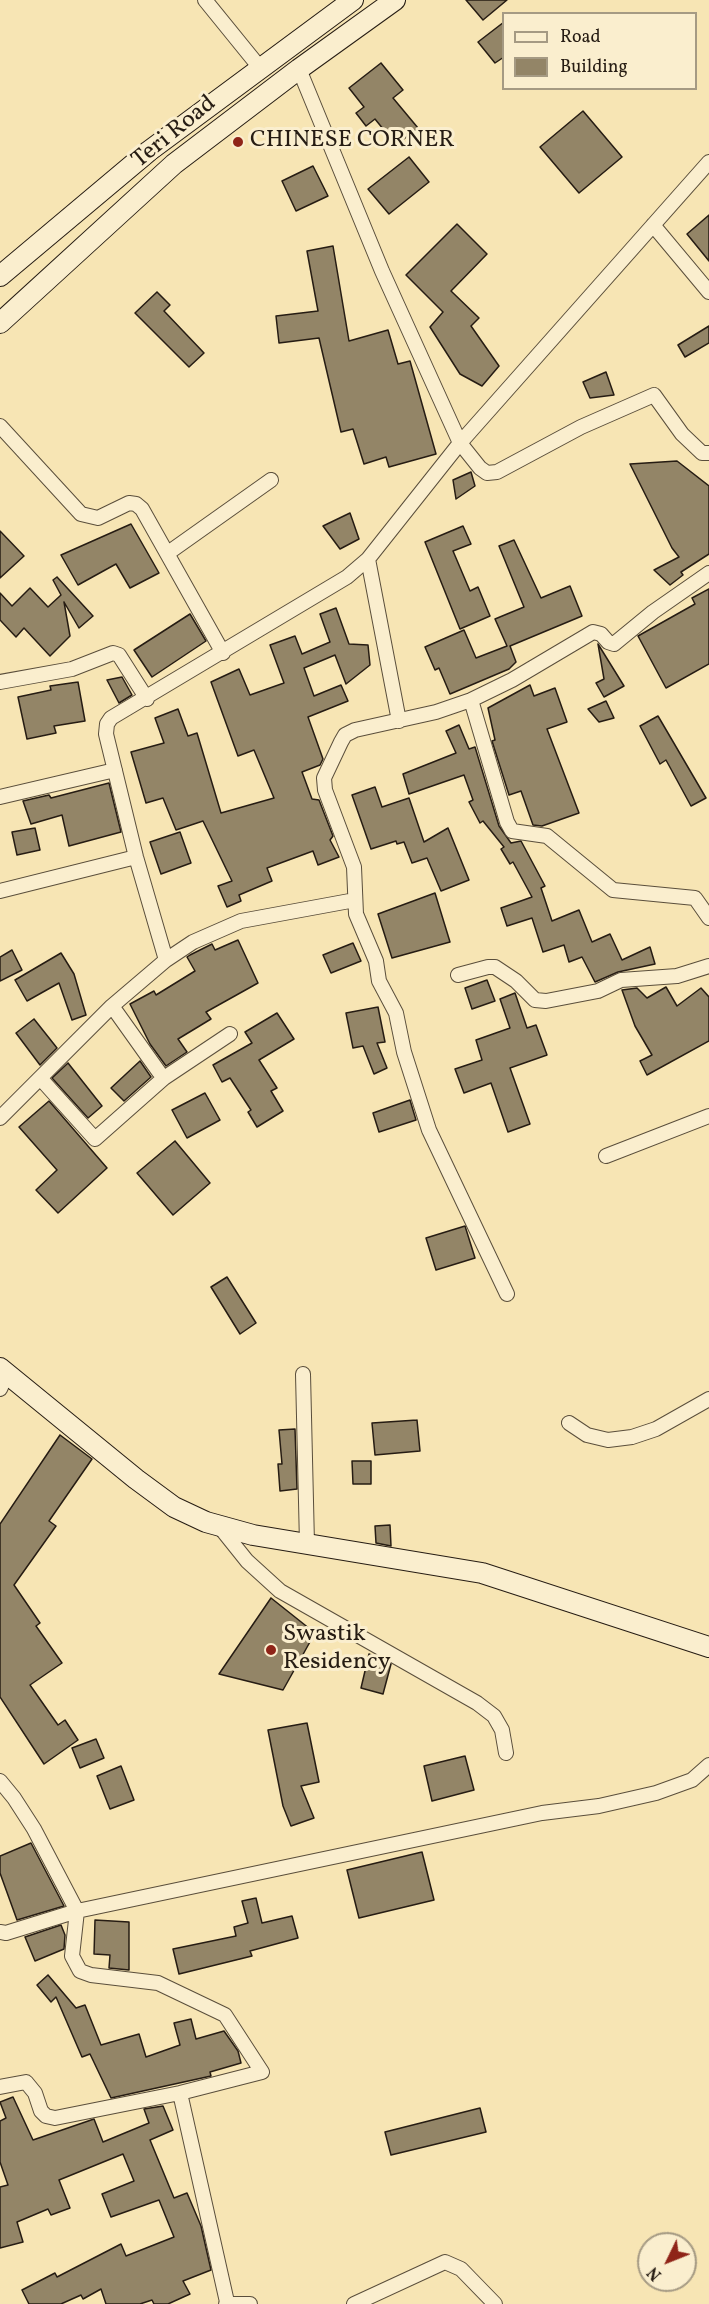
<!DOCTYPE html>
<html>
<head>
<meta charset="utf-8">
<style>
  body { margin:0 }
  #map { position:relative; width:709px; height:2304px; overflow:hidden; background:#f7e5b4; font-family:Vollkorn,serif }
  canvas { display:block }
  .legend { position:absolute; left:502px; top:12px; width:195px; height:78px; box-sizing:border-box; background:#faeece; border:2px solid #a59a83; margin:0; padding:8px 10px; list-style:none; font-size:18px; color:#261c13 }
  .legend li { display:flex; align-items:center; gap:12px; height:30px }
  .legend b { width:30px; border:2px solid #a59a83 }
  .north { position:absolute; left:637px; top:2232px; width:60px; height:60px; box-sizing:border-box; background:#faeece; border:2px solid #a59a83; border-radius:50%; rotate:227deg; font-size:16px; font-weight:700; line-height:24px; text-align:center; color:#261c13 }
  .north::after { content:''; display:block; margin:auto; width:21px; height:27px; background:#8f2418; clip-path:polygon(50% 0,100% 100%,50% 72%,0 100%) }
</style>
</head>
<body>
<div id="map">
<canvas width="709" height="2304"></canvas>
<ul class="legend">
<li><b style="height:8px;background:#faeece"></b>Road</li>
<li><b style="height:16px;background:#938567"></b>Building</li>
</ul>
<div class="north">N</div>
</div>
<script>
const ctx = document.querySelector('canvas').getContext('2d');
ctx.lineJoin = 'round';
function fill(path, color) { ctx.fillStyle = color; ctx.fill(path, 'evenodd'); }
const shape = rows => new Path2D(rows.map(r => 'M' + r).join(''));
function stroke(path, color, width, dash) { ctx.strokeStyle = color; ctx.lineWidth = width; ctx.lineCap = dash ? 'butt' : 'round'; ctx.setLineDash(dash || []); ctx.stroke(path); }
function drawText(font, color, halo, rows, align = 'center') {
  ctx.font = font + ' Vollkorn,serif'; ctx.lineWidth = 6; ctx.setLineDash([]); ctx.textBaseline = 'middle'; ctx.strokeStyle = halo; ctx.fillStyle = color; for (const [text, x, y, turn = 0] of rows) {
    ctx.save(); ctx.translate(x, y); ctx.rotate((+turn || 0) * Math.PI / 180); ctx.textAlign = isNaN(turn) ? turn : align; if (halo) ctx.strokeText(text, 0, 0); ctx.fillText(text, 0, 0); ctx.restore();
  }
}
const building = shape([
  [466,0,507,0,483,20,466,0],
  [504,22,504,57,495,63,478,42,504,22],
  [381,63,403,90,393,98,418,128,396,145,375,119,366,126,356,113,364,107,349,88,381,63],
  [583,111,622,157,579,193,540,147,583,111],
  [409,157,429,182,389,214,368,189,409,157],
  [313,166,328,196,296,211,282,181,313,166],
  [709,215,709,261,687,234,709,215],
  [457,224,487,254,451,291,479,318,471,326,499,366,482,386,460,374,430,327,443,312,406,275,457,224],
  [333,246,349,341,388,330,398,364,410,361,436,454,389,467,386,457,364,464,353,429,341,432,319,338,279,343,276,316,318,311,307,251,333,246],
  [157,292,170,305,164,311,204,353,189,367,135,313,157,292],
  [709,326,709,343,685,357,678,345,709,326],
  [606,372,614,395,590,398,583,382,606,372],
  [677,461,709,486,709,554,681,572,683,575,670,585,654,570,679,557,672,548,630,464,677,461],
  [471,472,475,486,456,499,453,480,471,472],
  [350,513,359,539,340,549,323,526,350,513],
  [131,524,159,573,130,588,116,564,78,585,61,555,131,524],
  [463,526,471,544,453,551,470,591,478,587,490,616,460,629,425,542,463,526],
  [0,531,24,556,0,578,0,531],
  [514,540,541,598,570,586,582,616,510,646,516,662,509,669,450,694,439,668,435,670,425,647,464,630,476,658,507,646,495,619,524,607,499,546,514,540],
  [57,577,93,616,79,628,64,602,70,636,50,656,24,628,16,637,0,620,0,593,12,606,30,588,48,607,61,595,53,580,57,577],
  [709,589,709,664,666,688,638,636,695,604,692,598,709,589],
  [336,608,349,644,368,645,370,665,346,684,335,655,304,668,314,696,341,685,348,701,308,717,323,759,320,765,302,772,312,799,319,800,333,836,330,840,339,857,318,865,313,851,267,868,272,881,239,895,241,901,227,907,218,886,232,881,203,821,176,830,163,798,146,803,131,752,164,743,155,718,178,709,188,736,197,733,221,813,274,798,254,750,238,756,211,682,239,669,250,695,284,683,270,645,295,636,302,654,330,642,320,614,336,608],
  [190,614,206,641,152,677,134,650,190,614],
  [598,644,624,686,604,697,596,683,604,679,598,644],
  [122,677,132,695,119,703,107,680,122,677],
  [78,682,85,721,54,726,56,733,27,739,18,697,51,690,50,686,78,682],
  [530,685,534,696,555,688,567,722,547,729,579,813,542,826,533,825,521,791,509,795,492,741,495,740,488,708,530,685],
  [606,701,614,718,599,722,588,709,606,701],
  [658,716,706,798,691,806,666,760,660,764,640,726,658,716],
  [459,725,469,749,475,747,499,826,511,843,521,841,545,886,541,888,552,921,579,910,592,942,610,934,622,960,650,947,655,964,618,972,595,982,582,957,569,962,564,945,543,952,532,918,507,926,501,908,532,897,513,862,510,864,501,849,504,847,483,821,480,823,469,802,473,800,464,775,409,794,403,774,456,753,446,731,459,725],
  [109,783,121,832,69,846,62,815,31,824,23,801,49,795,51,798,109,783],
  [375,787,382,807,409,798,424,842,448,828,469,880,441,891,427,858,412,863,404,842,397,844,396,841,371,849,352,795,375,787],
  [35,828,40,850,17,855,12,832,35,828],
  [180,832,191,863,161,874,150,842,180,832],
  [435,893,450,942,392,958,378,914,435,893],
  [238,940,258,983,206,1012,211,1019,178,1039,187,1052,166,1066,150,1044,130,1004,154,991,156,995,195,971,187,957,190,955,212,944,215,950,238,940],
  [353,943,361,961,331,973,323,955,353,943],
  [12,950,22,970,0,981,0,957,12,950],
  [61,953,74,974,86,1015,72,1020,59,983,27,1001,15,980,61,953],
  [487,980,495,1001,472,1009,465,988,487,980],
  [666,987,677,1006,701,988,709,997,709,1041,647,1075,640,1061,652,1055,635,1026,622,990,637,988,647,998,666,987],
  [515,993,527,1028,536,1025,547,1055,510,1068,530,1124,508,1132,491,1083,464,1093,455,1069,482,1060,476,1040,510,1028,500,999,515,993],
  [378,1007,385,1042,377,1043,387,1068,374,1074,363,1046,353,1048,346,1013,378,1007],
  [277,1013,294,1039,259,1060,277,1088,271,1091,283,1111,257,1127,248,1112,251,1110,230,1078,222,1082,213,1065,252,1043,245,1032,277,1013],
  [34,1019,57,1048,40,1065,16,1033,34,1019],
  [140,1061,151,1077,124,1101,111,1088,140,1061],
  [68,1063,102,1106,88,1118,52,1078,68,1063],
  [205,1093,220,1120,187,1138,172,1110,205,1093],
  [410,1100,416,1120,379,1132,373,1113,410,1100],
  [49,1101,107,1168,58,1213,36,1190,57,1170,19,1127,49,1101],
  [175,1141,210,1183,173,1215,137,1173,175,1141],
  [465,1226,475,1258,436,1270,426,1238,465,1226],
  [227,1277,256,1323,240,1334,211,1287,227,1277],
  [417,1420,420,1451,375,1455,372,1423,417,1420],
  [295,1429,297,1489,280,1491,278,1464,282,1464,279,1430,295,1429],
  [60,1435,92,1459,49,1521,56,1526,14,1585,40,1623,36,1626,62,1663,30,1685,58,1725,65,1720,78,1740,44,1764,0,1697,0,1524,60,1435],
  [352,1461,371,1461,371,1484,353,1484,352,1461],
  [390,1525,391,1546,376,1543,375,1526,390,1525],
  [271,1598,315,1633,283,1690,219,1674,271,1598],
  [369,1654,391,1664,383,1694,361,1688,369,1654],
  [307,1723,319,1782,301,1786,314,1818,291,1826,283,1806,268,1730,307,1723],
  [96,1739,104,1758,80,1768,72,1748,96,1739],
  [465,1756,474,1790,432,1801,424,1766,465,1756],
  [121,1766,134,1800,110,1809,97,1776,121,1766],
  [31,1843,64,1906,17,1920,0,1873,0,1856,31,1843],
  [422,1852,434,1900,359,1918,347,1870,422,1852],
  [256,1898,262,1923,292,1916,298,1938,250,1951,252,1956,179,1974,173,1949,236,1936,234,1927,248,1923,242,1901,256,1898],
  [95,1920,129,1922,129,1970,109,1968,110,1955,94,1954,95,1920],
  [61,1925,65,1935,64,1949,35,1961,25,1937,61,1925],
  [48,1975,76,2008,85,2005,101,2045,139,2034,146,2057,180,2045,174,2023,191,2019,196,2039,224,2031,238,2051,241,2063,210,2072,211,2076,111,2098,90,2054,82,2057,56,1997,51,2002,37,1985,48,1975],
  [13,2097,33,2140,94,2119,103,2142,149,2123,144,2109,163,2106,173,2130,150,2140,174,2198,187,2193,201,2226,211,2270,183,2281,190,2294,168,2304,154,2304,152,2300,140,2304,106,2304,101,2289,83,2299,81,2295,61,2304,29,2304,22,2290,55,2273,57,2277,121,2244,126,2256,174,2237,159,2200,111,2217,102,2194,134,2181,123,2154,59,2180,70,2208,51,2215,48,2209,17,2222,23,2242,0,2248,0,2187,8,2185,0,2162,0,2121,6,2118,0,2102,13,2097],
  [480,2108,486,2132,391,2155,385,2132,480,2108]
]);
const street = shape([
  [205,0,261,69],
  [299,69,382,271,460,443,480,468,487,473,497,472,581,427,654,395,682,434,702,453,709,453],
  [653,225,709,292],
  [0,426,81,514,98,518,129,503,136,504,142,509,223,653],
  [168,553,271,480],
  [368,559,399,721],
  [0,682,72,669,113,653,119,655,147,699],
  [471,700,507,822,512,831,547,836,613,890,695,898,709,918],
  [0,797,115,770],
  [0,891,136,857],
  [166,960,193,942,241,921,355,900],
  [458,975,488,967,495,967,516,981,535,1000,546,1001,598,991,621,980,677,976,709,966],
  [112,1006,159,1072],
  [41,1079,95,1139,164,1078,230,1034],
  [0,1118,112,1006,166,960,136,857,106,734,107,724,111,718,347,577,368,559,460,443,709,162],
  [606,1156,709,1116],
  [507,1294,429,1130,404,1052,396,1013,379,981,376,961,356,914,354,867,325,790,324,778,341,742,345,735,355,730,436,712,471,700,512,680,593,632,601,634,608,642,614,644,653,612,709,573],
  [303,1374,307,1544],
  [0,1389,7,1374],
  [569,1423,587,1435,608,1440,632,1437,656,1429,709,1399],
  [219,1526,247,1561,280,1591,477,1703,494,1716,502,1730,506,1753],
  [0,1781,14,1798,34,1829,77,1911,72,1956,80,1971,91,1975,158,1983,225,2015,262,2072,180,2093,55,2118,46,2116,41,2111,35,2093,26,2082,0,2087],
  [0,1932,6,1933,77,1911,542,1813,599,1806,656,1793,692,1780,709,1765],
  [180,2093,227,2302],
  [226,2304,250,2304],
  [354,2304,445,2262,461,2269,495,2304]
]);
const secondary = shape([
  [0,276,149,151,353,0],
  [0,323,174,164,299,69,395,0],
  [0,1368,136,1479,174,1507,206,1522,253,1535,482,1573,709,1647]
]);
const markers = [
  [238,142,6,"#8f2418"],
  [271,1650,6,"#8f2418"]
];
const streetNames = [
  ["Teri Road",175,133,-39]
];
const poiNames = [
  ["CHINESE CORNER",250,142],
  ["Swastik",283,1636],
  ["Residency",283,1664]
];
fill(building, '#938567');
stroke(building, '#261c13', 1.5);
stroke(street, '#5a4e3b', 16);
stroke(secondary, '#261c13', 22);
stroke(street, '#faeece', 14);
stroke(secondary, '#faeece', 20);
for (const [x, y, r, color] of markers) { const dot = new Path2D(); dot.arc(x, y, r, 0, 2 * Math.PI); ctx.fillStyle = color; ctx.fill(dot); stroke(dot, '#faeece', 2); }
drawText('24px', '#261c13', '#faeece', streetNames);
drawText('24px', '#261c13', '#faeece', poiNames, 'left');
</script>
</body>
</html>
